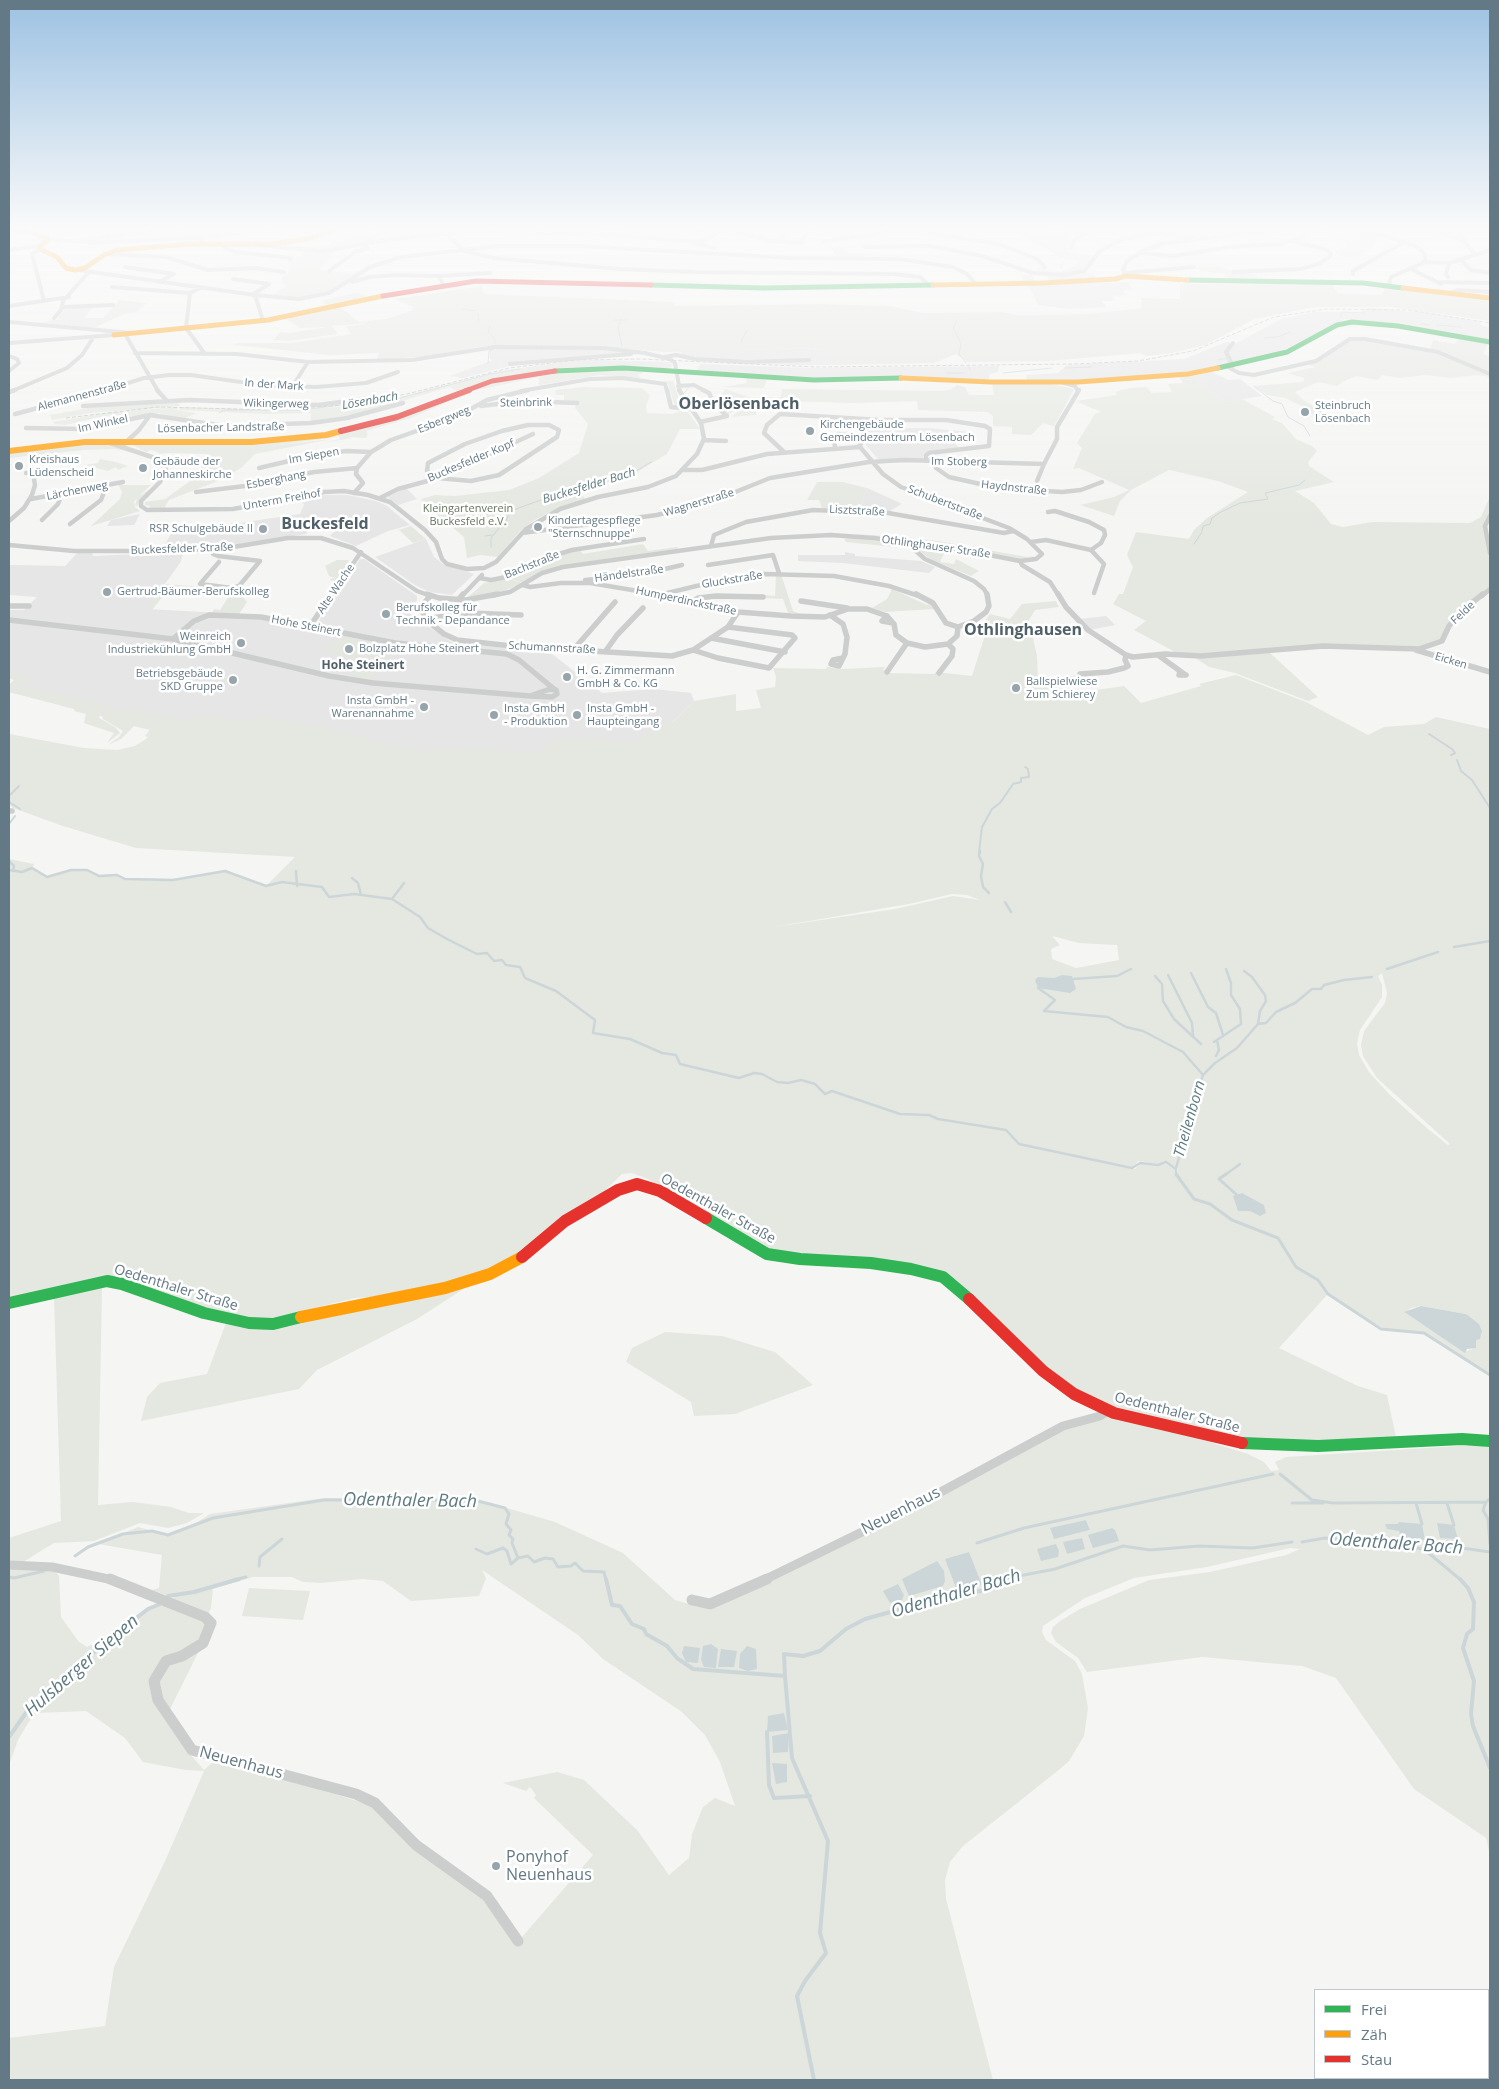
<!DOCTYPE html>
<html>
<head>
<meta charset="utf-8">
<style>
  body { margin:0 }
  #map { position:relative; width:1499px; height:2089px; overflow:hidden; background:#f5f5f3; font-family:"Open Sans",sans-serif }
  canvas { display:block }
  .frame { position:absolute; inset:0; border:10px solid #637985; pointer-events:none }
  .legend { position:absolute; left:1314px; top:1989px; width:175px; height:90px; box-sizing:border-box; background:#fff; border:1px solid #c1c9ce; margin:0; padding:6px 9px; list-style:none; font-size:15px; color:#637985 }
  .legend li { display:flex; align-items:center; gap:10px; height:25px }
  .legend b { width:25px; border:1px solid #c1c9ce }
</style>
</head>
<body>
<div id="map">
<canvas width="1499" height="2089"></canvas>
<div class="frame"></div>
<ul class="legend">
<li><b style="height:6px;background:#30b455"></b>Frei</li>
<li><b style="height:6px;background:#ff9f0a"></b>Zäh</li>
<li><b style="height:6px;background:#e5322d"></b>Stau</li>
</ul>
</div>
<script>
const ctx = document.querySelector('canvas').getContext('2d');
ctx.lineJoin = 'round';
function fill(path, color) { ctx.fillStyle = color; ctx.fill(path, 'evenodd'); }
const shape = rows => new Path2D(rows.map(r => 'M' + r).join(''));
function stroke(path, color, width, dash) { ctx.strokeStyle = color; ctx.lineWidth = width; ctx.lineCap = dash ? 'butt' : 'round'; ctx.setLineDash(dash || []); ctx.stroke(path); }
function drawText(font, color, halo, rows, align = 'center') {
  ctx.font = font + ' "Open Sans",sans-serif'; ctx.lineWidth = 5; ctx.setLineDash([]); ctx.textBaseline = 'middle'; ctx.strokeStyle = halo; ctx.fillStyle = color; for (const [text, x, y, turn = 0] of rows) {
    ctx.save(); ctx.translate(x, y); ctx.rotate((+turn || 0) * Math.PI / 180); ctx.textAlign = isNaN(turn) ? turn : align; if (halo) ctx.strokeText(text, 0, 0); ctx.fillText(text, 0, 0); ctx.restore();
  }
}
const built = shape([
  [1128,282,1133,290,1123,290,1126,295,1112,296,1115,301,1102,301,1106,307,1069,309,1038,305,1028,284],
  [65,308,93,308,84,318,58,318],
  [1370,308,1429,313,1481,322,1481,325,1490,327,1490,340,1388,323,1345,319,1272,356,1206,370,1110,380,1027,380,1026,375,1058,373,1067,365,1184,359,1226,342,1235,344,1281,319,1314,312,1362,312,1362,309],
  [504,348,598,349,640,354,518,364,463,378,450,376,493,360,490,359,489,350],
  [813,348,834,352,837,362,829,363,829,365,790,365,688,360,682,358,681,351],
  [600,360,671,362,673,366,667,369,572,367,572,361],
  [701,364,810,368,999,366,998,372,990,374,988,380,819,379,697,370],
  [1212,372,1228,380,1240,379,1262,396,1226,402,1202,386,1196,375],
  [862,428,930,428,969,432,967,440,954,442,960,449,924,453,923,458,921,459,878,459,865,444,867,443,861,436,857,434],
  [406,488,417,499,398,505,387,497],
  [867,488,898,502,902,504,888,512,860,510],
  [323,495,347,495,376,501,387,506,410,525,388,531,356,546,330,536,338,528,312,526,306,534,220,547,221,544,165,544,171,534,232,530,240,523,246,522,300,514,304,505,301,499],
  [140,514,134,525,107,526,111,520],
  [426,539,434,557,443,564,474,574,452,595,430,592,415,585,375,557],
  [184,552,180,563,147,609,257,615,319,625,318,623,323,614,349,576,360,559,364,559,417,596,417,600,410,614,453,643,543,651,552,654,602,693,653,689,691,693,694,701,608,785,227,749,9,692,9,685,14,680,9,678,9,610,24,610,37,597,9,595,9,565,65,566,77,553,92,553,93,556],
  [845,552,855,554,855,556,921,561,935,567,929,573,843,563,798,561,798,555,845,555],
  [1106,616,1115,625,1089,630,1079,619]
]);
const green = shape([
  [348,228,355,229,360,234,376,228,388,228,383,234,389,228,395,228,391,230,395,234,375,241,319,250,274,245,325,247,335,240,325,238,338,239,356,233,354,229],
  [1009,228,1050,228,1047,229,1072,233,1068,253,1094,255,1085,268,1076,271,1093,274,1097,278,1050,281,1046,275,1032,275,1034,281,1024,282,1021,275,1030,275,1028,273,1041,269,1038,268,1039,266,1056,273,1069,269,1081,261,1065,259,1017,234,1020,229],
  [1341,232,1379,236,1373,246,1357,258,1337,256,1335,250,1348,245,1334,237],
  [829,242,832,248,866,244,869,246,845,249,850,253,864,253,865,257,836,258,832,249,825,243],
  [254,247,309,252,337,250,319,270,357,274,327,292,297,298,273,295,286,286,282,282,282,275,288,274,291,263,304,252],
  [1218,266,1233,272,1253,272,1258,278,1229,279,1225,274,1201,271,1194,267],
  [1180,284,1332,284,1338,293,1381,295,1386,286,1490,299,1490,321,1391,307,1315,307,1255,319,1205,345,1172,353,1146,356,1140,353,1049,361,967,362,956,354,934,363,829,365,828,362,837,362,834,352,813,348,666,352,628,349,515,346,485,346,429,356,377,360,379,353,330,355,234,345,238,343,291,343,351,334,346,326,365,324,372,331,365,323,332,326,338,334,288,341,273,340,280,332,290,333,327,327,300,328,283,317,338,305,359,322,386,319,413,310,412,307,395,299,482,286,482,292,487,294,675,302,674,306,821,304,889,306,924,313,1001,312,1020,315,1089,314,1142,308,1141,298,1180,299],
  [358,292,368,297,328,306,321,301],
  [119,300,147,303,135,313,124,314,94,328,43,323,54,319,62,320,57,318,63,310,58,318,103,318],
  [1459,338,1488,344,1483,354,1490,356,1490,377,1477,375,1451,378,1426,375,1400,378,1382,375,1378,380,1356,376,1344,381,1337,386,1318,382,1295,392,1303,400,1320,410,1325,417,1314,417,1308,409,1285,398,1268,395,1254,386,1303,382,1304,378,1288,373,1316,367,1305,364,1317,362,1333,349,1355,339,1430,350,1433,340,1455,344],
  [572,361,572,367,504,377,456,391,450,387,357,414,310,421,311,413,264,414,179,410,180,407,278,410,339,407,400,397,500,371],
  [601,369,640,371,644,373,638,374,640,378,659,382,673,381,679,399,676,400,679,404,683,405,680,405,681,407,675,407,668,384,639,378,600,375,539,385,539,377,473,391,411,418,366,431,368,434,366,438,348,437,352,438,322,443,340,439,337,434,407,416,482,386,508,379,561,371],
  [1196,375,1202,386,1226,402,1242,399,1275,417,1272,419,1282,423,1296,439,1312,446,1317,451,1308,462,1309,466,1334,482,1295,491,1314,503,1331,524,1343,527,1373,522,1470,523,1481,517,1490,496,1490,515,1484,525,1490,564,1489,589,1465,605,1440,641,1417,648,1359,645,1208,654,1177,653,1134,630,1146,621,1113,604,1119,594,1123,594,1133,567,1127,555,1136,532,1189,539,1194,530,1207,518,1248,492,1218,481,1169,470,1131,490,1120,501,1114,516,1080,505,1114,497,1129,490,1079,468,1073,469,1082,448,1077,443,1095,414,1101,412,1076,401,1117,395,1115,392,1129,388,1147,387,1151,393,1172,392,1168,384,1183,383,1178,376],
  [746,377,767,379,764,388,722,387,747,383],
  [992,383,1051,384,1074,389,1056,423,1053,426,1043,423,1031,435,1012,434,1012,427,993,426,993,416,987,412,918,410,917,401,852,403,759,400,758,403,748,404,757,405,756,415,731,417,747,404,729,414,718,405,725,389,749,397,781,397,782,389,941,391,950,390,957,385,965,387,969,395,994,395],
  [583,387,642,388,650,395,646,406,647,413,672,414,680,411,688,412,700,429,680,429,667,454,632,475,583,489,581,493,585,499,558,508,533,521,521,530,498,557,480,555,467,558,464,537,430,509,421,499,435,495,455,496,509,490,539,478,579,453,588,424,575,408,577,403,564,402,564,395,556,395,555,390],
  [174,402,180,404,179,406,90,413,52,420,50,415,95,407],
  [178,407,177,410,196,413,182,420,158,413,124,418,115,415,106,416,65,425,55,424,53,422,112,412],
  [335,435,337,437,269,446,332,439,255,454,241,468,218,481,169,500,163,510,149,508,150,506,145,505,145,502,165,499,196,477,207,454,166,453,154,455,160,453,151,450,146,452,133,445,206,444],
  [91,444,109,444,130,452,115,449,84,450,9,458,9,453],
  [100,459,116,462,128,466,118,470,116,467,108,471,85,465,98,463],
  [817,482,843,482,867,488,860,510,822,508,819,500,807,500],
  [121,483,122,485,151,485,139,496,149,490,140,499,138,505,135,506,137,498,134,502,135,507,140,511,91,526,120,499,122,492,118,484],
  [240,523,232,531,171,534,175,526],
  [411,526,426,539,413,543,399,530,389,533],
  [851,534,885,536,938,541,1027,557,1037,556,1021,559,1015,559,1010,556,1013,558,894,538],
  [851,537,893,541,904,548,846,542,844,539],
  [643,544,648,551,677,547,678,549,563,565,523,583,508,578,564,554,580,550,583,554],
  [917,546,946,549,940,562,954,564,956,559,979,571,971,576,932,560,915,548],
  [337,560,349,560,345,566,348,566,338,581,333,582,330,579,336,578,329,576,325,566],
  [781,574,793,611,800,614,788,613,783,599,763,598,764,595,775,596,776,575],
  [506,578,522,583,500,593,468,597,484,583],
  [166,584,238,590,247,602,239,614,212,613,214,609,220,610,229,596,224,596,225,594,167,591,152,610,146,609],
  [892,589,927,605,931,604,934,609,885,612,872,608,887,599],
  [1056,601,1059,607,1035,610,1029,620,1037,656,1038,678,1085,675,1094,684,1057,687,1060,695,1124,686,1141,703,1201,686,1199,684,1236,675,1306,702,1368,735,1384,727,1424,724,1436,717,1490,729,1490,1374,1424,1333,1383,1328,1327,1295,1279,1348,1358,1386,1387,1395,1396,1437,1308,1441,1233,1438,1114,1408,1076,1389,1045,1367,945,1273,775,1252,701,1211,648,1179,632,1173,622,1174,594,1201,530,1246,479,1275,386,1296,355,1298,261,1321,197,1307,124,1281,9,1300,9,859,34,864,33,867,48,876,71,870,87,869,100,875,117,874,126,878,173,879,226,870,251,881,267,885,295,857,136,848,63,826,13,808,9,804,9,734,84,748,117,750,135,746,146,739,148,737,145,736,150,730,134,726,121,739,108,745,119,737,123,731,103,719,102,715,111,706,126,711,133,710,187,721,210,716,229,721,262,718,315,725,389,745,419,750,459,751,476,748,538,754,547,744,553,743,559,737,638,742,643,736,663,724,672,723,694,701,736,694,736,711,761,708,756,690,775,687,776,677,773,668,826,669,827,667,842,669,885,667,883,669,889,673,934,674,936,672,972,676,986,632,975,625,985,621,990,614,1010,619,1022,604],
  [952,894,967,895,980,900,953,896,895,909,774,927,909,904],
  [1052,936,1079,943,1117,945,1119,960,1076,968,1052,959,1051,949,1060,945],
  [1382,973,1387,993,1385,1003,1364,1031,1361,1045,1363,1056,1377,1078,1450,1144,1448,1145,1428,1129,1390,1095,1369,1072,1359,1055,1357,1044,1360,1030,1382,997,1382,985,1378,976],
  [1021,1145,1133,1167,1138,1161,1158,1164,1166,1161,1178,1169,1177,1175,1174,1175,1175,1169,1166,1164,1158,1166,1140,1164,1135,1169],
  [1421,1306,1466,1314,1476,1347,1465,1352,1405,1313,1411,1308],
  [340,636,372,642,398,645,368,680,356,678,348,657,326,652],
  [1269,652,1318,697,1308,701,1235,673,1209,667,1195,658],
  [9,673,28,676,19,686,108,705,100,712,99,718,115,727,120,733,107,743,114,733,84,723,86,714,74,711,75,708,9,692,9,685,14,680,9,678],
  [102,1288,98,1505,133,1502,171,1507,189,1513,204,1513,187,1523,168,1528,140,1523,94,1541,54,1543,23,1562,9,1562,9,1538,61,1521,54,1298],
  [465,1288,417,1319,317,1370,299,1389,141,1421,147,1397,160,1383,207,1374,226,1323,359,1308],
  [665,1332,722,1336,775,1352,813,1385,735,1414,694,1416,691,1402,626,1362,632,1348],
  [1106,1416,1197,1438,1248,1454,1264,1462,1271,1471,1279,1470,1275,1462,1286,1457,1490,1444,1490,1855,1486,1838,1414,1789,1336,1678,1302,1666,1202,1657,1087,1672,1078,1658,1056,1642,1051,1633,1053,1627,1060,1621,1080,1609,1149,1580,1210,1572,1286,1555,1300,1549,1290,1548,1207,1567,1134,1578,1085,1598,1043,1626,1042,1632,1046,1640,1075,1661,1082,1674,1088,1708,1084,1736,1069,1761,1060,1769,963,1846,950,1862,945,1880,946,1899,993,2080,9,2080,9,2038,105,2026,114,1967,166,1859,204,1771,186,1770,143,1762,125,1738,86,1711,37,1713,28,1723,18,1740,9,1765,9,1568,54,1570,59,1576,61,1617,79,1642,87,1647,110,1636,148,1609,162,1605,206,1623,205,1634,180,1653,150,1686,189,1753,204,1770,214,1761,274,1775,370,1805,484,1900,516,1944,593,1855,534,1798,536,1795,530,1787,526,1791,503,1783,557,1772,584,1780,637,1830,669,1875,689,1858,692,1834,703,1807,715,1798,735,1806,720,1762,705,1735,682,1712,603,1659,578,1635,482,1570,486,1578,479,1596,411,1601,383,1581,362,1579,321,1583,303,1582,292,1577,253,1577,213,1589,211,1608,207,1616,173,1601,174,1598,152,1590,159,1588,162,1555,98,1544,138,1527,169,1535,188,1528,210,1514,324,1498,476,1499,555,1522,623,1553,675,1600,700,1607,1065,1427],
  [1086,1520,1090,1530,1054,1538,1050,1529],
  [249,1588,310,1591,303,1620,242,1616],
  [200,1649,169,1711,158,1694,160,1672,167,1664]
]);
const water = shape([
  [1062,975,1072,976,1076,989,1070,993,1038,988,1035,980,1038,977,1054,978],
  [1242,1193,1264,1205,1266,1213,1260,1216,1250,1211,1238,1211,1233,1196],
  [1421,1306,1466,1314,1479,1324,1482,1331,1480,1339,1476,1340,1476,1348,1467,1349,1465,1353,1404,1312],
  [1086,1520,1090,1530,1054,1539,1050,1528],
  [1399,1522,1422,1524,1425,1540,1401,1539,1399,1531,1387,1529,1385,1524,1398,1524],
  [1437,1523,1454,1525,1458,1539,1440,1538],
  [1112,1528,1115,1530,1119,1541,1093,1548,1088,1535],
  [1082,1538,1085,1549,1067,1554,1063,1542],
  [1056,1544,1059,1551,1058,1557,1041,1561,1037,1549],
  [969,1552,982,1585,956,1588,945,1559],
  [937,1561,944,1571,945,1581,943,1586,909,1596,902,1579],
  [898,1584,904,1595,902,1600,890,1603,883,1591],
  [711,1644,718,1649,716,1668,704,1667,701,1660,703,1646],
  [684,1646,700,1648,698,1663,686,1662,682,1653],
  [747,1646,756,1649,757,1669,748,1671,739,1668,740,1654],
  [721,1649,737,1651,734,1667,718,1667],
  [784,1713,788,1730,767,1732,768,1716],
  [789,1733,788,1752,773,1753,772,1736],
  [772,1763,787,1764,787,1782,776,1784]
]);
const streamFar4 = shape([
  [1029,228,1036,234,1031,236],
  [831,232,850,228],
  [1032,237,1062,258],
  [1061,268,1063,261],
  [462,309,476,311],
  [478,314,479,322],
  [1341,317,1342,312,1365,313],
  [621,318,618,328,622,346],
  [614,320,626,320],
  [957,320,953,328,961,344,959,354,966,363],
  [1421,324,1430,325],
  [1436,325,1461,327],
  [490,326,488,332,495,339,495,343],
  [1278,337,1290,332],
  [1265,338,1277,337],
  [741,342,747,330],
  [1218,360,1226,358,1228,362],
  [488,363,489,351,494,349],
  [969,367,970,370],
  [1065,368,1092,367],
  [946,373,964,373],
  [1003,373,1052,368],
  [1254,386,1273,401,1282,404,1288,417,1304,426,1310,436],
  [684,393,690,386],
  [345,407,348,409,360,407],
  [219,413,225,410,301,410,400,398,490,374,520,369],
  [506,521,509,514,516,509,552,496,630,475,651,462],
  [485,536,492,535],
  [1194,544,1202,532,1203,526,1210,524,1212,518,1221,512,1240,503,1268,499,1265,493,1299,485,1305,480],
  [491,547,491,538,503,523]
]);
const streamFar3 = shape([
  [1429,734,1452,749,1455,753,1451,755],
  [1457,760,1461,771,1472,780,1490,808],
  [9,796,19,786],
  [9,802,20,809],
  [9,824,15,816],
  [979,852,982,827,992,809,1000,803,1013,784,1021,782,1021,778,1029,777,1028,769,1025,767]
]);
const streamFar2 = shape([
  [980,851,979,856,983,864,981,876,983,887,989,893],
  [9,861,14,866,13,871],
  [9,870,22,872,32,868,47,877,71,870,87,870,99,876,117,875,125,879,173,880,225,871,266,886,282,882,322,887,329,897,354,894,392,899,420,917,428,928,447,939,477,954,487,953,494,961,502,960,506,965,520,967,525,978,556,991,595,1020,593,1033,630,1039,662,1053,676,1055,680,1064,739,1078,754,1073,762,1074,777,1082,788,1083,801,1080,815,1084,825,1094,832,1091,900,1114,929,1115,938,1119,1006,1130,1019,1144,1132,1168,1140,1163,1158,1165,1166,1162,1176,1169,1176,1175],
  [296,871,297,886],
  [352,878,358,883,361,895],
  [392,899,404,883],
  [1005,902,1011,912],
  [1454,947,1490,941],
  [1387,969,1438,952],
  [1244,971,1252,977,1265,995,1266,1001,1260,1011,1258,1024],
  [1191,973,1208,1007,1216,1013,1223,1035],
  [1168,975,1192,1023,1193,1035],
  [1155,976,1162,984,1163,1001,1174,1019,1201,1044],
  [1073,979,1117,976,1131,969],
  [1038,988,1055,1000,1044,1011,1108,1017,1126,1027,1143,1031,1183,1052,1203,1075,1176,1168],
  [1214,1042,1241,1024,1240,1009,1231,995,1231,983,1226,969],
  [1216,1056,1219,1050,1217,1040],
  [1203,1075,1215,1063,1237,1048,1258,1024,1266,1023,1276,1012,1295,1003,1312,989,1321,989,1324,985,1344,980,1372,977],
  [1225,1175,1240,1164]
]);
const streamFar1 = shape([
  [1176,1174,1194,1199,1210,1204,1232,1220,1278,1238,1296,1267,1318,1280,1328,1294,1381,1329,1424,1333,1490,1375],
  [1226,1174,1219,1179,1237,1195],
  [1280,1474,1312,1500,1333,1503,1486,1502,1490,1499],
  [1486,1502,1483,1510,1488,1519,1490,1544],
  [1292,1503,1323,1503],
  [1416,1503,1422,1524],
  [1447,1503,1454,1525],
  [1302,1542,1325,1538,1398,1543,1425,1550,1441,1545,1490,1552],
  [977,1543,1024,1528,1273,1474],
  [476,1549,487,1554,503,1548,507,1551,511,1564,518,1558],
  [1425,1550,1461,1580],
  [75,1556,88,1547,123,1534,152,1531,168,1535,213,1518,324,1500,474,1500,505,1508,509,1514,506,1524,511,1530,509,1535,513,1539,512,1543,518,1558,528,1556,534,1562,545,1558,553,1559,558,1567,571,1566,575,1563,583,1571,604,1572,606,1580],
  [259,1566,260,1557,282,1539],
  [9,1577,14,1578,44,1571],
  [234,1580,246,1577],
  [998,1580,1055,1569,1123,1546,1150,1550,1199,1546,1253,1548,1292,1542]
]);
const stream = shape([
  [606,1579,612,1605,620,1606,632,1624,644,1629,646,1634,667,1646,677,1658,693,1669,785,1676,784,1654,803,1656,820,1651,846,1629,865,1619,934,1600,985,1590,1000,1579],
  [1460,1579,1468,1588,1474,1602,1473,1629,1467,1634,1463,1648,1474,1681,1471,1714,1473,1726,1490,1768],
  [168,1596,194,1592,239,1579],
  [785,1676,792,1758,828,1841,820,1933,826,1953,805,1981,797,1996,814,2080],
  [767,1732,769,1785,774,1798,810,1796],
  [9,1737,30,1707,114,1635,148,1609,160,1604]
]);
const streetFar4 = shape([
  [440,228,464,251,494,258,620,269,694,272,894,274,920,277,929,285],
  [492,228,496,231,610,235],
  [580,228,709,230,740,233,771,241,802,243],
  [1218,228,1251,228],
  [1321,228,1382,235,1414,245,1421,250,1425,255,1425,262,1391,277,1389,285],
  [1448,228,1459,231,1466,243],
  [1433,230,1458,238,1466,243,1475,255],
  [132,234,185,228],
  [612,235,697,242,706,240,721,230],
  [756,237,761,236,765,228],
  [197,238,273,228],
  [48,239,84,242],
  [368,240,389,228],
  [823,241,873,235,897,228,999,244,1037,259,1045,267],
  [83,242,96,238,125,235],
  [778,242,787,230],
  [801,242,807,232],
  [89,243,197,238,202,241,201,244],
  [695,243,714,248],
  [223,244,225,248,235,252,292,258,290,260],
  [256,245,323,251,387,240,496,228],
  [864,247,930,246,982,256,1033,273,1063,275,1084,271,1100,251,1123,239,1158,233,1194,238],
  [1071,248,1075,239,1091,231,1107,228],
  [40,249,32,254,44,301],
  [9,250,40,246],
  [1140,253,1174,256,1229,247,1279,244,1302,237,1304,233,1302,228],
  [105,254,166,257,208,270,256,268,284,272],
  [1460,259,1471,270,1490,273],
  [1425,262,1449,263,1490,250],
  [125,267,174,274,159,282],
  [1411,269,1441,284],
  [78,270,255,295,299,299,329,293,370,267,401,257,500,246,580,246,791,258,900,259,953,267,967,274,976,284],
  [329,271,355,252,368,248],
  [1233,272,1301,269,1321,263,1330,256,1331,253,1325,249,1291,241],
  [1124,273,1194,267],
  [1353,274,1353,271,1404,242],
  [438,276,490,273],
  [1126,276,1123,270,1127,261,1144,250,1165,243,1299,228],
  [1448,277,1446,274,1449,263],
  [233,279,269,284,252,295],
  [352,282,369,277,396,275,438,276,444,285],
  [1437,282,1490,283],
  [112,287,190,293,200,288],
  [1452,292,1459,290,1490,292],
  [190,293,186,328,205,354],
  [255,295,263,321],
  [9,306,69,297],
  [62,307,113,305],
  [54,318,61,310,63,301,89,272],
  [9,322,132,333],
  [125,334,158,391],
  [9,343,114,335],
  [1233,343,1226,352,1233,366],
  [135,353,237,354,308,362,412,360,495,347,603,348,645,353,670,359,675,363,680,391],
  [9,356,17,359,19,363,9,371],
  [664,357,676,355,695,359,748,362,809,360],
  [510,364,631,354],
  [1228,367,1239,373,1254,375,1316,361,1350,339,1365,339,1438,352,1490,374],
  [1061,382,1075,386,1078,391],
  [678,386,694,385,705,391],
  [292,387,308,362],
  [12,391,67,368,82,355,93,338],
  [102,391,144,378,169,375,191,375,262,385,316,387,366,383,398,372],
  [521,391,590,379,622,378,665,384,667,391]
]);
const streetFar3 = shape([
  [157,390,167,401],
  [667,390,671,407,690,409],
  [9,392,15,390],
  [83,406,189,400,318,405,385,396],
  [481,406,522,401,577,403],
  [15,414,106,390],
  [700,422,727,416,715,405,709,393,703,390],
  [26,428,85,429,150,415,225,426,311,423,347,418,403,403],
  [704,440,726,441],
  [110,443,155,458,166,469,160,482,141,501,141,506,147,510,233,509,324,492,344,491,368,495,390,502,425,530,436,542,442,559,447,564,467,569,484,568,496,562,526,529,560,509,598,497,648,487,676,476,697,454,704,439,701,423,679,390],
  [123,445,139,430,150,415],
  [835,448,834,437,838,434,855,436,861,444,858,447],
  [784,452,764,433,767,425,780,414,880,420,946,420,985,426,990,429,989,446,929,453,926,455,926,461],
  [934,461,936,468,949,477,998,488,1062,492,1081,490,1102,482],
  [259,468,319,454,347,451,371,452],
  [437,478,427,471,428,463,465,444,502,431,528,425,549,425,559,430,557,437,499,475,471,481,438,478],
  [1037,481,1044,464],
  [196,492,245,486,314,472,357,468],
  [354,493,363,483,356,474,357,468,371,452,391,440,456,417,487,400,528,390],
  [380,498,398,489,438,478,533,434],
  [31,499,123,482],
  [1048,512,1055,511,1089,522,1104,530,1105,535,1101,543,1091,550,1104,564,1094,593],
  [1490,516,1485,526,1490,553],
  [42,520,58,504,62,494],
  [9,521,24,508,32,495,35,485,33,473,26,473],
  [70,524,101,500,104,492,103,486],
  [522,533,657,515,718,499,770,478,869,462,904,460,1044,464,1057,439,1057,427,1079,390],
  [1031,542,1046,540,1091,550],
  [908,544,925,559,974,581,984,589,988,596],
  [9,545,74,551,160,551,221,549,288,538,321,538,353,548,417,591,431,596],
  [711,546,714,535,746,522,813,510,888,513,1004,533,1013,531],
  [213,549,213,554,218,556,260,561,239,586,232,588,200,584,219,562],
  [1020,561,1022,565,1050,582,1059,596],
  [708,565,773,555,779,573],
  [480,578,491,580,511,576,546,558,572,550,644,539],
  [585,580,644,574,682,565],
  [523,585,530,587,561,583,590,583,668,596],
  [663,594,730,578,764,574,834,576,889,586,919,596],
  [331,596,361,552],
  [462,596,482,575],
  [491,596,510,592,542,573,563,567,771,538,831,535,874,538,963,550,1020,561,1036,559,1042,554,1027,539,1009,528,901,487,883,474,860,447,767,454,702,470,683,470],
  [1482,596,1490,589]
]);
const streetFar2 = shape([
  [427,594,439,598,466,600,498,594],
  [663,594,738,612,791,616,825,617,848,609,867,609,887,616,894,624,896,635,907,643,925,647,948,644,957,636,958,627,974,621,986,612,989,606,987,594],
  [916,594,933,603,946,623,958,627],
  [1058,594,1066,607,1088,630,1126,655,1133,657,1165,654,1201,656,1323,646,1419,649,1442,641,1449,626,1464,609,1483,594],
  [430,596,421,607,425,619,444,634,457,640,512,646,672,656,693,650,728,627,738,612],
  [458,600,463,594],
  [693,601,698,598,716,596,763,597],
  [801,601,847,608],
  [9,606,29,606],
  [830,615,843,624,847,637,845,654,839,666,831,664,833,660,843,658],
  [887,616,882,621,893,623],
  [425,619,467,613,521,615],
  [9,620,173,639,329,676,373,683,530,696],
  [310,626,332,594],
  [711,638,785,652],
  [173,639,194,621,209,615,261,617,395,643,507,654,519,660,554,689],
  [574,649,615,602],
  [693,650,718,658,769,668,795,638,792,635,728,627],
  [1416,650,1490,672],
  [605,652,617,635,643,608],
  [1158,655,1180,671],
  [1180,671,1184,674,1186,675,1179,675,1180,671],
  [887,672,907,643],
  [939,673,952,656,953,649,948,644],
  [1080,674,1108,672,1124,668,1128,666,1125,660,1126,655],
  [550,689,556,690,557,694,552,697,530,696,550,689],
  [9,811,12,811]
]);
const streetFar1 = shape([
  [9,1565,52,1567,113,1580],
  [764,1580,911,1508,1063,1426,1100,1416,1108,1411]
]);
const street = shape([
  [110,1579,205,1617,211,1623,203,1643,182,1656,166,1661,154,1681,158,1700,192,1750,356,1794,375,1803,416,1845,487,1896,518,1941],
  [692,1600,710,1604,767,1579]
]);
const fastFar1 = shape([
  [1187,280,1363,283,1403,288],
  [651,285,764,288,933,285],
  [1218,368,1287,352,1337,325,1352,322,1398,326,1490,342],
  [555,371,623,368,814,380,901,378]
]);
const fast = shape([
  [706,1218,767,1254,800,1259,871,1263,911,1269,943,1277,969,1299],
  [9,1303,107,1281,122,1284,204,1313,249,1323,273,1324,301,1317],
  [1242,1443,1318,1446,1462,1439,1490,1441]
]);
const slowFar2 = shape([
  [21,228,47,238,48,240,40,246,40,249,57,257,66,268,75,270,85,268,104,255,117,250,190,244,272,244,307,239,340,228],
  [933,285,1043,283,1115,279,1126,276,1187,280],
  [1403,288,1490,298],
  [114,335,268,320,383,296],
  [901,378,991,382,1078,382,1188,374,1218,368]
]);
const slowFar1 = shape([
  [9,451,85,442,251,442,326,435,341,431]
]);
const slow = shape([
  [301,1317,445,1288,490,1274,522,1257]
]);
const jamFar2 = shape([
  [9,228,27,231],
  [383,296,476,281,651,285],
  [465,391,492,381,555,371]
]);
const jamFar1 = shape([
  [341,431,397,417,469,390]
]);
const jam = shape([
  [522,1257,565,1221,618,1190,637,1184,660,1191,706,1218],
  [969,1299,1043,1371,1074,1394,1114,1413,1242,1443]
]);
const rail = shape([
  [66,418,158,407,275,410,343,405,407,394,509,368,577,360,640,359,816,367,1075,364,1138,361,1193,351,1274,317,1327,309,1408,310,1490,323]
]);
const markers = [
  [1305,412,5,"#96a4ac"],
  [810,431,5,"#96a4ac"],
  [19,466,5,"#96a4ac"],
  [143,468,5,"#96a4ac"],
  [538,527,5,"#96a4ac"],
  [263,529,5,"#96a4ac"],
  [107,592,5,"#96a4ac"],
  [386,614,5,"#96a4ac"],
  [241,643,5,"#96a4ac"],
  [349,649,5,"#96a4ac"],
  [567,677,5,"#96a4ac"],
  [233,680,5,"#96a4ac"],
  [1016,688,5,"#96a4ac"],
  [424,707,5,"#96a4ac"],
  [494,715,5,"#96a4ac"],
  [577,715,5,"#96a4ac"],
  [496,1866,5,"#96a4ac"]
];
const farStreetnames = [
  ["In der Mark",274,385,4],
  ["Alemannenstraße",82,396,-15],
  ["Steinbrink",526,403,-1],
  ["Wikingerweg",276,404,1],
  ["Esbergweg",444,420,-22],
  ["Im Winkel",103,424,-12],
  ["Lösenbacher Landstraße",221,428,-1],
  ["Im Siepen",314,456,-10],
  ["Buckesfelder Kopf",471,461,-23],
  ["Im Stoberg",959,462,1],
  ["Esberghang",276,480,-11],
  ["Haydnstraße",1014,488,6],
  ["Lärchenweg",77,491,-11],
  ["Unterm Freihof",282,500,-10],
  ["Wagnerstraße",699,503,-17],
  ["Schubertstraße",945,503,21],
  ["Lisztstraße",857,511,3],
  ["Othlinghauser Straße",936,547,8],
  ["Buckesfelder Straße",182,549,-2],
  ["Bachstraße",532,565,-22],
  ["Händelstraße",629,574,-8],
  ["Gluckstraße",732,580,-9],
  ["Alte Wache",336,589,-56],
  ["Humperdinckstraße",686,601,12],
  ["Felde",1463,613,-43],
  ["Hohe Steinert",306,626,11],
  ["Schumannstraße",552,648,3],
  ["Eicken",1451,661,17]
];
const farPoinames = [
  ["Steinbruch",1315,406],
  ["Lösenbach",1315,419],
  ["Kirchengebäude",820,425],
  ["Gemeindezentrum Lösenbach",820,438],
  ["Kreishaus",29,460],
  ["Lüdenscheid",29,473],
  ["Gebäude der",153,462],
  ["Johanneskirche",153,475],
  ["Kindertagespflege",548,521],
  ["\"Sternschnuppe\"",548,534],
  ["RSR Schulgebäude II",253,529,"right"],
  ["Gertrud-Bäumer-Berufskolleg",117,592],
  ["Berufskolleg für",396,608],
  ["Technik - Depandance",396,621],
  ["Weinreich",231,637,"right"],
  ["Industriekühlung GmbH",231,650,"right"],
  ["Bolzplatz Hohe Steinert",359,649],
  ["H. G. Zimmermann",577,671],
  ["GmbH & Co. KG",577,684],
  ["Betriebsgebäude",223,674,"right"],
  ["SKD Gruppe",223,687,"right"],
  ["Ballspielwiese",1026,682],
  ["Zum Schierey",1026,695],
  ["Insta GmbH -",414,701,"right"],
  ["Warenannahme",414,714,"right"],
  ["Insta GmbH",504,709],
  ["- Produktion",504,722],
  ["Insta GmbH -",587,709],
  ["Haupteingang",587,722]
];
const farParknames = [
  ["Kleingartenverein",468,509],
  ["Buckesfeld e.V.",468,522]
];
const farWaternames = [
  ["Lösenbach",370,401,-10],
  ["Buckesfelder Bach",589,486,-17]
];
const farNeighbourhoodnames = [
  ["Hohe Steinert",363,666]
];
const streetNames = [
  ["Oedenthaler Straße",718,1209,29],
  ["Oedenthaler Straße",176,1288,17],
  ["Oedenthaler Straße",1177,1413,14]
];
const waterNames = [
  ["Theilenborn",1190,1119,-74]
];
const farDistrictnames = [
  ["Oberlösenbach",739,404],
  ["Buckesfeld",325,524],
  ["Othlinghausen",1023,630]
];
const nearStreetnames = [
  ["Neuenhaus",901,1511,-27],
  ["Neuenhaus",241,1763,15]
];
const nearPoinames = [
  ["Ponyhof",506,1857],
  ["Neuenhaus",506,1875]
];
const nearWaternames = [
  ["Odenthaler Bach",410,1501,1],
  ["Odenthaler Bach",1396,1544,4],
  ["Odenthaler Bach",956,1594,-16],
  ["Hulsberger Siepen",82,1666,-41]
];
fill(built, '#e5e6e5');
fill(green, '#e5e8e1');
fill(water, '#ccd6d8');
stroke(streamFar4, '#ccd6d8', 1);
stroke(streamFar3, '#ccd6d8', 2);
stroke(streamFar2, '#ccd6d8', 2.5);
stroke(streamFar1, '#ccd6d8', 3);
stroke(stream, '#ccd6d8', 4);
stroke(streetFar4, '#cccece', 4);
stroke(streetFar3, '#cccece', 4.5);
stroke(streetFar2, '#cccece', 5.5);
stroke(streetFar1, '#cccece', 9);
stroke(street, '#cccece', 11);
stroke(fastFar1, '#30b455', 5);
stroke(fast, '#30b455', 12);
stroke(slowFar2, '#ff9f0a', 5);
stroke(slowFar1, '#ff9f0a', 6);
stroke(slow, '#ff9f0a', 12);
stroke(jamFar2, '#e5322d', 5);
stroke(jamFar1, '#e5322d', 6);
stroke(jam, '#e5322d', 12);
stroke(rail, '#c1c4c4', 1, [4, 2]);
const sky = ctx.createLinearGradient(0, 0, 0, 520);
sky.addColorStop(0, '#9dc2e2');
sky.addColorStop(0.44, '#fafafa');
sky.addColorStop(1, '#fafafa00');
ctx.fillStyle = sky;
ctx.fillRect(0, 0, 1499, 520);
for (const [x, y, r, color] of markers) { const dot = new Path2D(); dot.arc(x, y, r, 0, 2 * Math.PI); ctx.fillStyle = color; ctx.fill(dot); stroke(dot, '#fff', 2); }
drawText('11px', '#637985', '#fff', farStreetnames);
drawText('11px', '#637985', '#fff', farPoinames, 'left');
drawText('11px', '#66775e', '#fff', farParknames);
drawText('italic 12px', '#5f7b82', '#fff', farWaternames);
drawText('bold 12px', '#516169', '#fff', farNeighbourhoodnames);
drawText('14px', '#637985', '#fff', streetNames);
drawText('italic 15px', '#5f7b82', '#fff', waterNames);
drawText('bold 16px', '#516169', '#fff', farDistrictnames);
drawText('16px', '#637985', '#fff', nearStreetnames);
drawText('16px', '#637985', '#fff', nearPoinames, 'left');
drawText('italic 18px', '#5f7b82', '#fff', nearWaternames);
</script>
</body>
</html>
